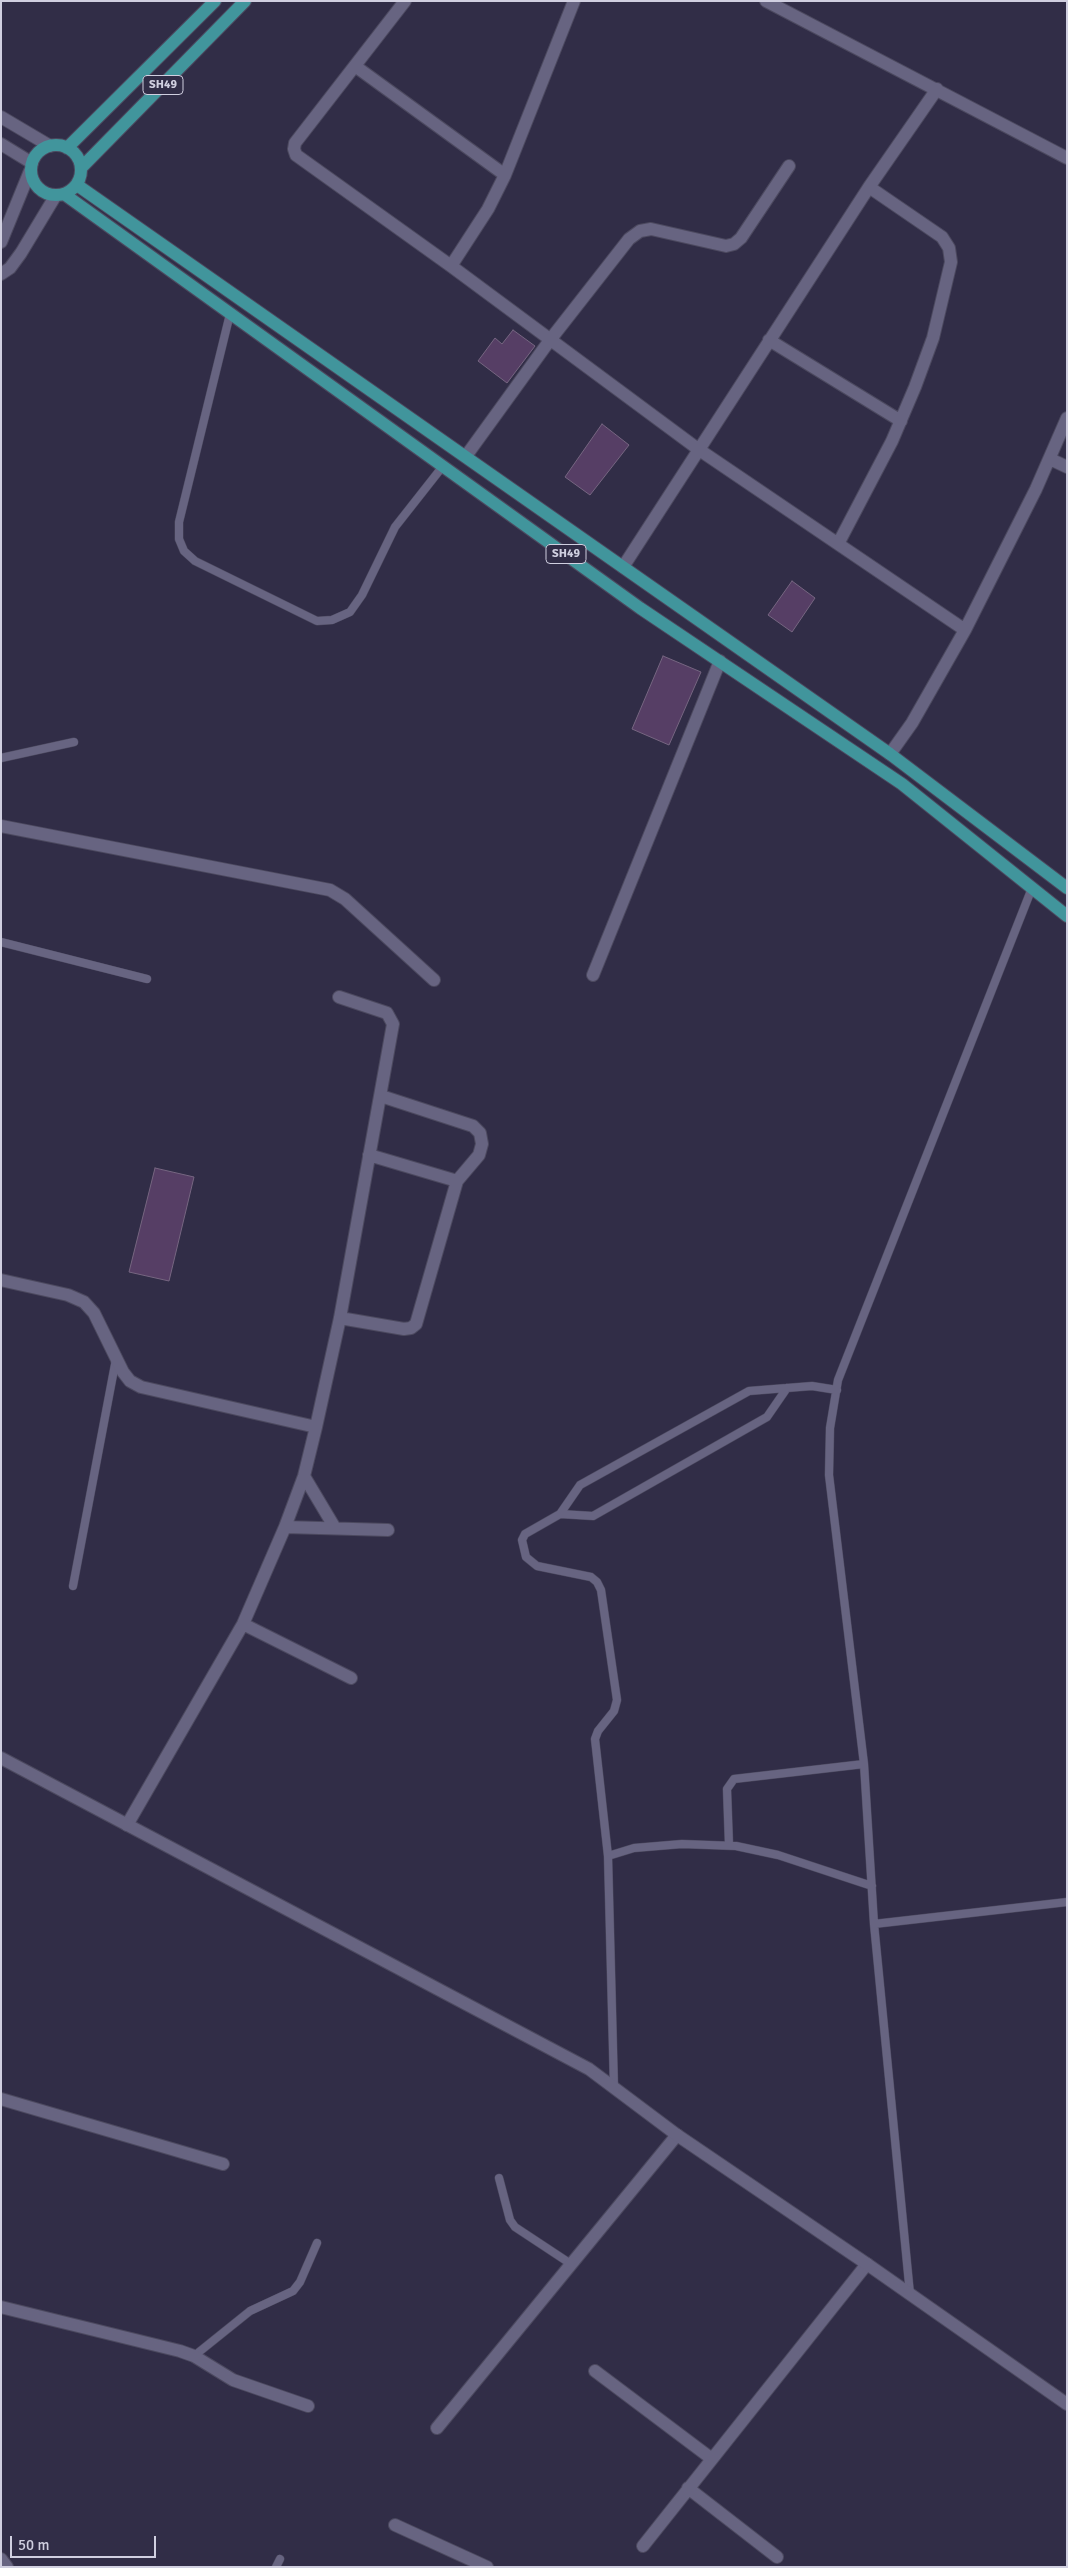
<!DOCTYPE html>
<html>
<head>
<meta charset="utf-8">
<style>
  body { margin:0 }
  #map { position:relative; width:1068px; height:2568px; overflow:hidden; background:#312d47; font-family:Signika,sans-serif }
  canvas { display:block }
  .frame { position:absolute; inset:0; border:2px solid #d0cfe0; pointer-events:none }
  .scale { position:absolute; left:10px; top:2536px; width:146px; height:22px; box-sizing:border-box; border:2px solid #d0cfe0; border-top:0; padding-left:6px; font-size:15px; line-height:18px; white-space:nowrap; color:#d0cfe0; -webkit-text-stroke:4px #312d47; paint-order:stroke }
</style>
</head>
<body>
<div id="map">
<canvas width="1068" height="2568"></canvas>
<div class="frame"></div>
<div class="scale">50 m</div>
</div>
<script>
const ctx = document.querySelector('canvas').getContext('2d');
ctx.lineJoin = 'round';
function fill(path, color) { ctx.fillStyle = color; ctx.fill(path, 'evenodd'); }
const shape = rows => new Path2D(rows.map(r => 'M' + r).join(''));
function stroke(path, color, width, dash) { ctx.strokeStyle = color; ctx.lineWidth = width; ctx.lineCap = dash ? 'butt' : 'round'; ctx.setLineDash(dash || []); ctx.stroke(path); }
function drawText(font, color, halo, rows, align = 'center') {
  ctx.font = font + ' Signika,sans-serif'; ctx.lineWidth = 4; ctx.setLineDash([]); ctx.textBaseline = 'middle'; ctx.strokeStyle = halo; ctx.fillStyle = color; for (const [text, x, y, turn = 0] of rows) {
    ctx.save(); ctx.translate(x, y); ctx.rotate((+turn || 0) * Math.PI / 180); ctx.textAlign = isNaN(turn) ? turn : align; if (halo) ctx.strokeText(text, 0, 0); ctx.fillText(text, 0, 0); ctx.restore();
  }
}
const building = shape([
  [513,330,535,346,507,383,478,361,495,338,502,344,513,330],
  [602,424,629,445,590,495,565,477,602,424],
  [792,581,815,598,792,632,768,615,792,581],
  [663,656,701,672,669,745,632,729,663,656],
  [155,1168,194,1177,169,1281,129,1272,155,1168]
]);
const service = shape([
  [230,314,179,522,179,539,184,551,195,561,317,621,332,620,350,612,362,595,395,527,443,466],
  [1,758,74,742],
  [1,942,147,979],
  [560,1514,593,1516,767,1417,787,1388],
  [73,1586,116,1359],
  [729,1845,727,1789,734,1779,864,1764],
  [608,1856,634,1848,682,1844,736,1846,778,1855,872,1886],
  [874,1924,1067,1902],
  [614,2088,608,1856,595,1739,598,1731,614,1711,617,1700,601,1590,597,1582,591,1577,537,1566,526,1557,522,1540,525,1534,560,1514,580,1485,749,1391,812,1386,837,1390],
  [499,2178,510,2220,515,2227,571,2264],
  [910,2294,874,1924,864,1764,829,1475,830,1428,838,1380,1032,888],
  [194,2356,250,2311,293,2291,300,2282,317,2243],
  [276,2567,280,2559]
]);
const minor = shape([
  [405,1,295,143,294,149,296,155,451,266,698,449,965,630],
  [766,1,1067,158],
  [355,66,505,175],
  [451,266,488,209,505,175,574,1],
  [769,340,901,421],
  [466,456,550,340,629,239,640,231,651,229,726,246,734,244,741,238,789,166],
  [1050,459,1067,467],
  [838,544,892,441,915,387,933,338,951,262,949,248,942,237,869,187],
  [623,567,869,187,937,89],
  [890,754,912,723,965,630,1036,489,1067,418],
  [1,826,330,890,345,899,434,980],
  [593,975,720,661],
  [369,1155,457,1181],
  [1,1280,68,1295,84,1302,94,1313,123,1372,130,1381,141,1387,316,1427],
  [340,1318,404,1329,411,1328,416,1324,457,1181,479,1155,482,1144,480,1133,473,1126,381,1096],
  [304,1476,335,1528],
  [285,1527,388,1530],
  [243,1624,351,1678],
  [127,1825,243,1624,285,1527,304,1476,316,1427,340,1318,393,1024,387,1013,339,997],
  [1,2099,223,2164],
  [1,2307,180,2351,194,2356,233,2380,308,2406],
  [595,2371,712,2459],
  [437,2428,677,2135],
  [688,2488,777,2557],
  [395,2525,487,2567],
  [643,2546,867,2264],
  [1,2559,7,2567]
]);
const tertiary = shape([
  [1,117,50,146],
  [1,144,32,163],
  [1,242,30,171],
  [1,274,10,268,21,253,56,195],
  [1,1758,589,2069,677,2135,867,2264,1067,2404]
]);
const primary = shape([
  '31 170a25 25 0 1 1 50 0a25 25 0 1 1-50 0Z',
  [67,148,215,1],
  [81,168,245,1],
  [77,185,890,754,1067,888],
  [64,194,640,608,902,784,1067,916]
]);
const shields = [
  [163,85,40],
  [566,554,40]
];
const shieldNames = [
  ["SH49",163,85],
  ["SH49",566,554]
];
fill(building, '#563e65');
stroke(building, '#766681', 1);
stroke(service, '#4c495f', 9);
stroke(minor, '#4c495f', 14);
stroke(tertiary, '#4c495f', 14);
stroke(primary, '#4c495f', 14);
stroke(service, '#676481', 8);
stroke(minor, '#676481', 12);
stroke(tertiary, '#676481', 12);
stroke(primary, '#41959c', 12);
for (const [x, y, w] of shields) { const box = new Path2D(); box.roundRect(x - w / 2, y - 9.5, w, 19, 4); ctx.fillStyle = '#312d47'; ctx.fill(box); stroke(box, '#d0cfe0', 1); }
drawText('bold 12px', '#d0cfe0', null, shieldNames);
</script>
</body>
</html>
